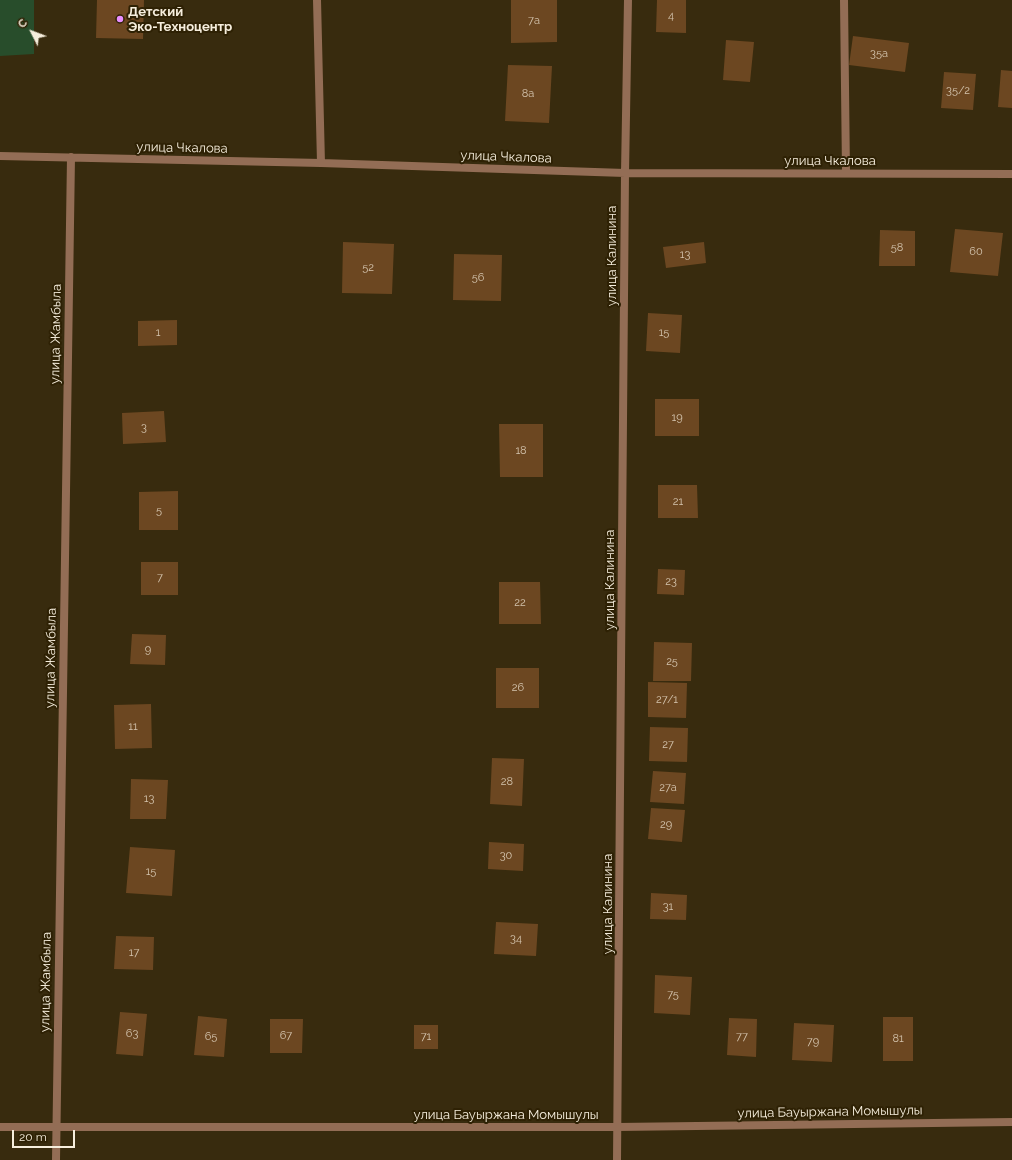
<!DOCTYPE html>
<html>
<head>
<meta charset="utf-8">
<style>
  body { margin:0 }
  #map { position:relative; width:1012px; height:1160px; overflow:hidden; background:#382b0e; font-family:Raleway,sans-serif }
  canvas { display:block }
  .north { position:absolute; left:12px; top:12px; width:40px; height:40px; -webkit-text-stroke:3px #2e2104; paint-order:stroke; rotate:312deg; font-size:11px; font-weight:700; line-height:16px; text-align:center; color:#f6eedd }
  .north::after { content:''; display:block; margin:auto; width:14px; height:18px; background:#f6eedd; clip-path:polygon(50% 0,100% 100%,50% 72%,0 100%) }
  .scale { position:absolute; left:12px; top:1130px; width:63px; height:18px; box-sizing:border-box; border:2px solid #f6eedd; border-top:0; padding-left:5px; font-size:12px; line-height:14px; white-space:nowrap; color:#f6eedd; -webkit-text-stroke:3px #2e2104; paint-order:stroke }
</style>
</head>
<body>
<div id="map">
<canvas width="1012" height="1160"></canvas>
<div class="north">С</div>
<div class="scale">20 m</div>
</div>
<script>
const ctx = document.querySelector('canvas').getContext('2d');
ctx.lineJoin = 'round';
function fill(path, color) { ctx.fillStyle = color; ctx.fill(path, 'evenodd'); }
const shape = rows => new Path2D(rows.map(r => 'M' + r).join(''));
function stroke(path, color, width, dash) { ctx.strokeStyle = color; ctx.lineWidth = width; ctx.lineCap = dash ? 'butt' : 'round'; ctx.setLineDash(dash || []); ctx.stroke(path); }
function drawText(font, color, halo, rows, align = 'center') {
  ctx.font = font + ' Raleway,sans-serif'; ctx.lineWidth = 4; ctx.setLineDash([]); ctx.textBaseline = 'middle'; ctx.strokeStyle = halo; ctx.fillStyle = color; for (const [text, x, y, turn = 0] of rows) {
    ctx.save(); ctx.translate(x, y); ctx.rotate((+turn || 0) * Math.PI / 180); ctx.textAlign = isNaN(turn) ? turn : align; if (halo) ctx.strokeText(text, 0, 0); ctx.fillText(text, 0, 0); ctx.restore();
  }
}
const green = shape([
  [0,0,34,0,34,54,0,56]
]);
const building = shape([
  [97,0,144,0,143,39,96,38],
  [511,0,557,0,557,42,511,43],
  [657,0,686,0,686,33,656,32],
  [853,36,909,43,905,72,849,65],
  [726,40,754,42,750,82,723,80],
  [508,65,552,66,549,123,505,121],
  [1001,70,1012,71,1012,108,998,107],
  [944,72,976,74,973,110,941,108],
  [955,229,1003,233,998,276,950,272],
  [880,230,915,231,915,266,879,266],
  [343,242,394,244,392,294,342,293],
  [704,242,706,263,666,268,663,247],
  [454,254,502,255,501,301,453,300],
  [648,313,682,315,680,353,646,351],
  [177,320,177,345,138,346,138,321],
  [655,399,699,399,699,436,655,436],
  [164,411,166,442,123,444,122,413],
  [499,424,543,424,543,477,500,477],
  [658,485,697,485,698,518,658,518],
  [178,491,178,530,139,530,139,492],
  [141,562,178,562,178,595,141,595],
  [658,569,685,570,684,595,657,594],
  [499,582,540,582,541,624,499,624],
  [132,634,166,635,165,665,130,664],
  [654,642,692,643,691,681,653,681],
  [496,668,539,668,539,708,496,708],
  [648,682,687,683,686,718,648,717],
  [151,704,152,748,115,749,114,705],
  [650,727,688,728,687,762,649,761],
  [492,758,524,759,522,806,490,804],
  [653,771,686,773,684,804,650,802],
  [131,779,168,780,166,819,130,819],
  [651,808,685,810,682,842,648,839],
  [489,842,524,844,523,871,488,869],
  [130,847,175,850,172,896,126,893],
  [651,893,687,895,686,920,650,919],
  [496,922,538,924,536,956,494,954],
  [116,936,154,937,153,970,114,969],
  [655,975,692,977,690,1015,654,1013],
  [120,1012,147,1014,143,1056,116,1054],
  [198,1016,227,1019,224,1057,194,1055],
  [883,1017,913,1017,913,1061,883,1061],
  [729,1018,757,1019,756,1057,727,1055],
  [270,1019,303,1019,302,1053,270,1053],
  [794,1023,834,1025,832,1062,792,1060],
  [414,1025,438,1025,438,1049,414,1049]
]);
const minor = shape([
  [317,0,321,163],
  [844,0,846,173],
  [0,156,321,163,625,173,1012,174],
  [0,1127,618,1127,1012,1122],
  [56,1160,71,157],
  [617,1160,625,173,628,0]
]);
const markers = [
  [120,19,4,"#e88eff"]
];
const numberNames = [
  ["4",671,16],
  ["7а",534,21],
  ["35а",879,54],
  ["35/2",958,91],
  ["8а",528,94],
  ["58",897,248],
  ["60",976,252],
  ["13",685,255],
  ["52",368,268],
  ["56",478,278],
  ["1",158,333],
  ["15",664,333],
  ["19",677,418],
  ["3",144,428],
  ["18",521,451],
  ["21",678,502],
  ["5",159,511],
  ["7",160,578],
  ["23",671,582],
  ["22",520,603],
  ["9",148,650],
  ["25",672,662],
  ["26",518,688],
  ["27/1",667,700],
  ["11",133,727],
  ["27",668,745],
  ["28",507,782],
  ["27а",668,788],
  ["13",149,799],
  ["29",666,825],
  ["30",506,856],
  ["15",151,872],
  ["31",668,907],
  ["34",516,939],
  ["17",134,953],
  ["75",673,995],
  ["63",132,1034],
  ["67",286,1036],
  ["65",211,1037],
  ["71",426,1037],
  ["77",742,1037],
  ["81",898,1039],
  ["79",813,1042]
];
const poiNames = [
  ["Детский",128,12],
  ["Эко-Техноцентр",128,27]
];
const streetNames = [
  ["улица Чкалова",182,148,1],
  ["улица Чкалова",506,157,2],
  ["улица Чкалова",830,161],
  ["улица Калинина",612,256,-90],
  ["улица Жамбыла",56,334,-89],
  ["улица Калинина",610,580,-90],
  ["улица Жамбыла",51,658,-89],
  ["улица Калинина",608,904,-90],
  ["улица Жамбыла",46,982,-89],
  ["улица Бауыржана Момышулы",830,1112,-1],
  ["улица Бауыржана Момышулы",506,1115]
];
fill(green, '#284d2b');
fill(building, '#6c4721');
stroke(minor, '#936d55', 8);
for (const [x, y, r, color] of markers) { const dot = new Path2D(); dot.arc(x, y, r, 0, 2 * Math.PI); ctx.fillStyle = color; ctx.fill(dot); stroke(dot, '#2e2104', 1.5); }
drawText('11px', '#d4c4ae', null, numberNames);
drawText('bold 13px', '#f6eedd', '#2e2104', poiNames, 'left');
drawText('13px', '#f6eedd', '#2e2104', streetNames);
</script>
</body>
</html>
